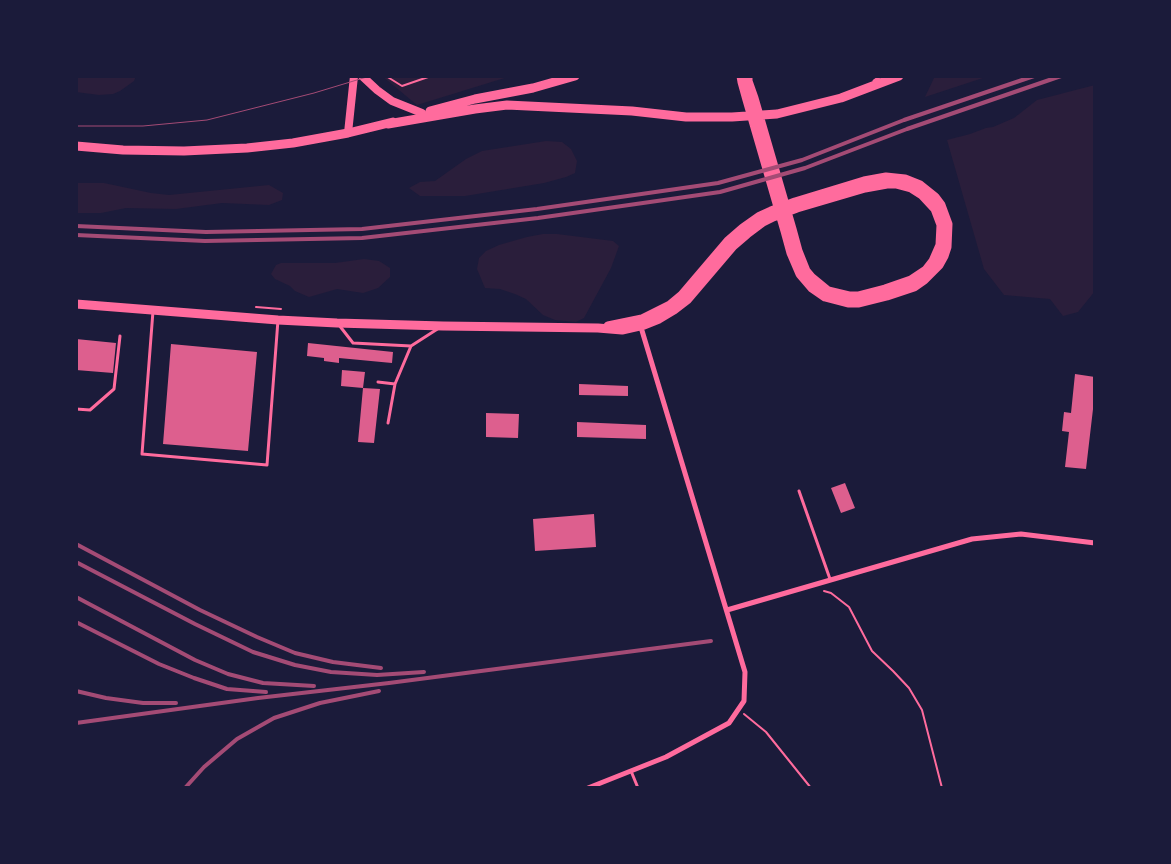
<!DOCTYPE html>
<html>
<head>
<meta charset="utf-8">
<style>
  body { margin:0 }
  #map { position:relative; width:1171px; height:864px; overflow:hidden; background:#1b1b3a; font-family:"Source Sans 3",sans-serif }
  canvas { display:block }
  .frame { position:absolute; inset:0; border:78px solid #1b1b3a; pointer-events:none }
</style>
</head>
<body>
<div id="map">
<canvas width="1171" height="864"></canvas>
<div class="frame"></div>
</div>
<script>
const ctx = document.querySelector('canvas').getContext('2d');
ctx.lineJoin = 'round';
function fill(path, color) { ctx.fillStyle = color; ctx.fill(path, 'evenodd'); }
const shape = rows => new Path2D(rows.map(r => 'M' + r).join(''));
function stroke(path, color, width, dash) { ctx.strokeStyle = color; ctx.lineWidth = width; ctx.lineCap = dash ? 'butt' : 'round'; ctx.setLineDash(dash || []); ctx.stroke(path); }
const green = shape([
  [76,76,136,76,134,81,120,91,113,94,99,95,76,92],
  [382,76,511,76,417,105],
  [935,76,989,76,925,97],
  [1095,85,1095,291,1078,312,1063,316,1050,299,1004,295,984,269,947,140,970,134,986,128,993,127,1014,118,1037,100],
  [546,141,562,142,571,149,577,161,575,173,566,177,544,183,465,196,420,196,409,188,420,182,435,181,466,159,482,151],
  [76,183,104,183,151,193,169,195,269,185,283,193,282,200,269,205,222,203,176,209,126,208,101,213,76,213],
  [543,234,557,234,613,241,619,246,611,268,584,318,576,322,555,320,543,315,526,299,515,294,500,289,485,288,477,269,479,258,486,251,499,245,527,237],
  [364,259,379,261,390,268,390,277,378,288,363,293,337,289,309,297,295,291,290,286,275,279,271,274,276,265,281,263,335,263]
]);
const building = shape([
  [76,339,116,343,113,373,76,370],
  [308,343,393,352,392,363,339,358,339,363,324,361,324,358,307,356],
  [171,344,257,352,248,451,163,444],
  [342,370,365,372,363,388,341,386],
  [1075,374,1095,377,1095,392,1086,469,1065,467,1069,432,1062,431,1064,412,1071,413],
  [579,384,628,386,628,396,579,395],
  [363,388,380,389,374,443,358,442],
  [486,413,519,414,518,438,486,437],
  [577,422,646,425,646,439,577,437],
  [845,483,855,508,841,513,831,488],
  [594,514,596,547,535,551,533,519]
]);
const path = shape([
  [386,76,402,86,431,76],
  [256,307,281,309],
  [824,591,831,593,849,607,872,651,893,671,909,688,922,710,942,788],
  [744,714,766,732,811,788]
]);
const service = shape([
  [874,81,881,76],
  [153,311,142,454,267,465,278,320],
  [339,325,353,343,411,346,439,328],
  [378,382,395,384],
  [76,409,90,410,114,389,120,336],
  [388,423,395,384,411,346],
  [799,491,830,579],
  [631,771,638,788]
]);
const minor = shape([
  [727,610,972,539,1021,534,1095,543],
  [588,788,666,757,729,723,744,701,745,672,640,324]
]);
const tertiary = shape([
  [362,76,377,90,392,101,422,113],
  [348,133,354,76]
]);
const secondary = shape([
  [430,111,475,99,533,88,575,76],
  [388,124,475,109,507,105,632,111,686,117,732,117,777,114,841,98,899,76],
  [76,146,123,150,184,151,247,148,293,143,348,133,393,122],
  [76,304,278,320,337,323,443,326,598,328,622,330,644,325,659,319,674,310,687,300,733,246,747,234,763,222,773,217,797,208,865,188,887,184,896,184,911,188,922,195,935,209,941,225,940,245,933,261,926,270,911,280,885,289,858,296,849,296,828,291,811,277,806,271,798,251,792,229,754,98,748,81,748,76],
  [608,326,642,319,670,305,682,295,728,241,743,228,760,216,771,211,795,202,864,181,886,177,905,179,920,185,935,197,941,205,948,224,947,247,944,256,939,265,924,280,914,287,887,296,859,303,848,303,825,297,812,288,800,274,791,253,785,231,747,100,742,82,741,76]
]);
const tram = shape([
  [76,126,143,126,207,120,314,93,370,76]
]);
const rail = shape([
  [76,226,206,232,362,229,537,209,718,183,802,160,904,120,1034,76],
  [76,235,205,241,362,238,538,218,720,192,805,168,907,129,1061,76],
  [76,544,200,610,257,637,295,653,333,662,381,668],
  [76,562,195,624,253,652,295,665,331,672,377,675,424,672],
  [76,597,195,660,228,674,263,683,314,686],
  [76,622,159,664,194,678,227,689,266,692],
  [76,691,106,698,143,703,176,703],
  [76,723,258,698,389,683,711,641],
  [185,788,204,767,237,739,274,718,320,703,379,691]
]);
fill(green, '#2a1e3b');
fill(building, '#dd5f8e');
stroke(path, '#ff6b9d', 2);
stroke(service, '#ff6b9d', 3);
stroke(minor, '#ff6b9d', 5);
stroke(tertiary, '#ff6b9d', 8);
stroke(secondary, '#ff6b9d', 9);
stroke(tram, '#a44b75', 1);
stroke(rail, '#a44b75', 4);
</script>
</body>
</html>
